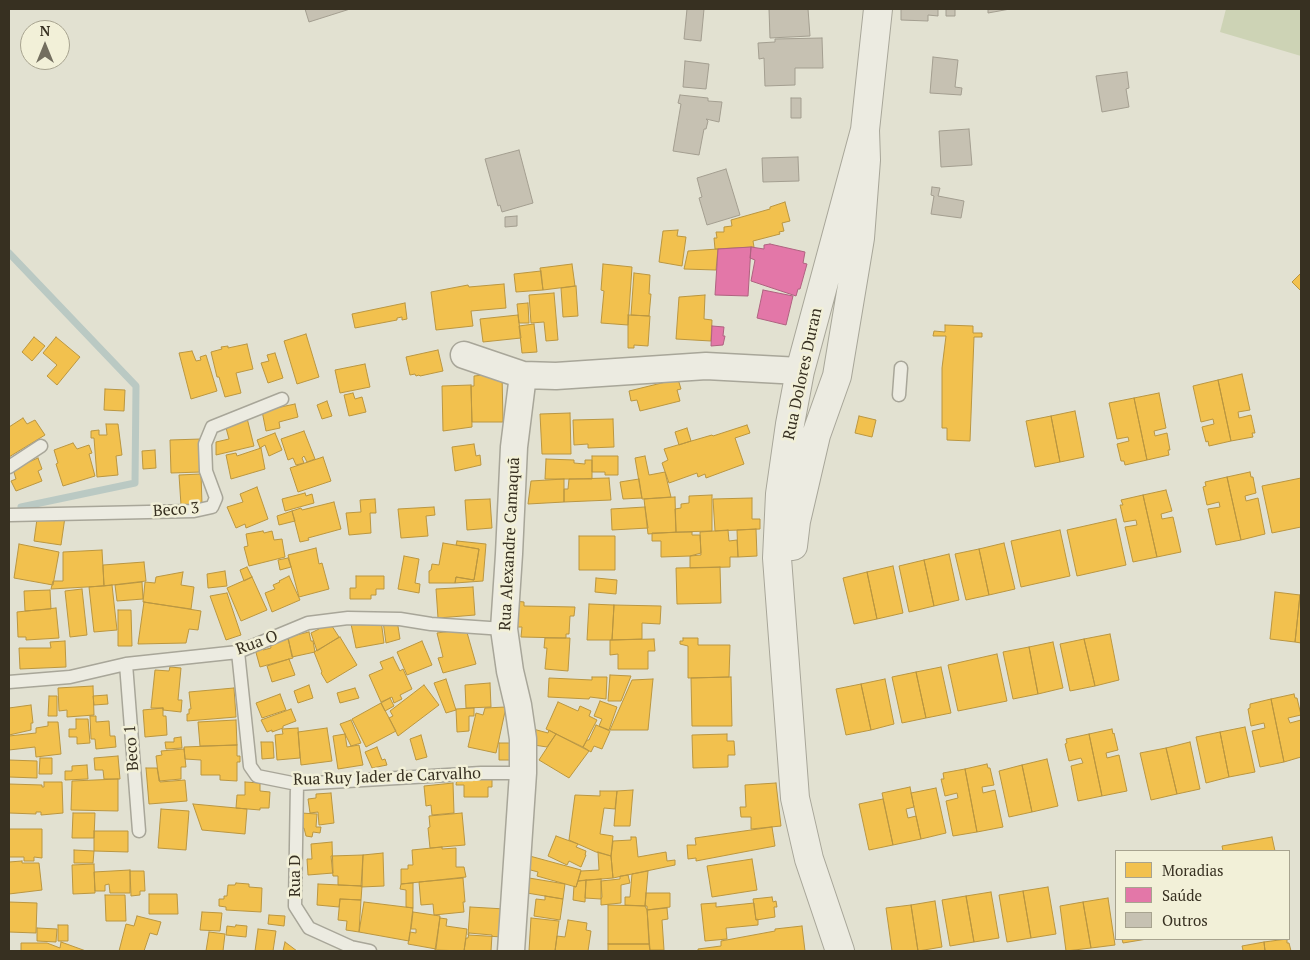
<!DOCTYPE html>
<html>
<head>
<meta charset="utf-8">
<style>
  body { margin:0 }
  #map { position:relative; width:1310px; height:960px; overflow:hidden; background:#e2e1d1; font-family:"PT Serif",serif }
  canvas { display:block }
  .frame { position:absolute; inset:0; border:10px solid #373021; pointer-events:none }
  .legend { position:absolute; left:1115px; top:850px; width:175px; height:90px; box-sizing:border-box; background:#f2f0d8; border:1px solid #a7a38f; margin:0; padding:6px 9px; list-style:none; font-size:15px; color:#373021 }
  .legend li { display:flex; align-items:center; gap:10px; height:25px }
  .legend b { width:25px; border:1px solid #a7a38f }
  .north { position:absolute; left:20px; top:20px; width:50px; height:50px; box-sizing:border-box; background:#f2f0d8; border:1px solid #a7a38f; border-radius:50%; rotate:0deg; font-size:14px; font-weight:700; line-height:20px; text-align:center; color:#373021 }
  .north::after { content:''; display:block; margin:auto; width:18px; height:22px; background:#736e5f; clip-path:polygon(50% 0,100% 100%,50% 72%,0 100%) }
</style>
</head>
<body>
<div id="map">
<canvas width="1310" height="960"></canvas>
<div class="frame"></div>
<ul class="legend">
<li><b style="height:14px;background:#f2c14e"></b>Moradias</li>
<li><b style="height:14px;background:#e377a8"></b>Saúde</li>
<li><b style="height:14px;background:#c6c1b2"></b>Outros</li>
</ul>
<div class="north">N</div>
</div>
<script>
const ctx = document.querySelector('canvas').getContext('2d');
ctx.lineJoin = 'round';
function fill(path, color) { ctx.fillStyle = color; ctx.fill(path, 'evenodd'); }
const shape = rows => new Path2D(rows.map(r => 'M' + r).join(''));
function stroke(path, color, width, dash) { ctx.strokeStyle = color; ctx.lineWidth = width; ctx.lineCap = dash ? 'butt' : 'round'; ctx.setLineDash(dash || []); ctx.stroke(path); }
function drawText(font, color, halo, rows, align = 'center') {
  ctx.font = font + ' "PT Serif",serif'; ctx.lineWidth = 5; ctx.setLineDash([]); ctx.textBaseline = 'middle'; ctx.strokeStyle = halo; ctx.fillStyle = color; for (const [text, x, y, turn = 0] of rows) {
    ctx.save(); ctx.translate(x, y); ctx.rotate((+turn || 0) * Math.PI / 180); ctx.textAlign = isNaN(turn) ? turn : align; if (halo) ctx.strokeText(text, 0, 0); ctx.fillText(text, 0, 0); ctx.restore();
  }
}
const green = shape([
  [1226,9,1301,9,1301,56,1220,32]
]);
const homes = shape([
  [785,202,790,221,782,223,784,231,779,232,780,234,753,241,754,247,715,249,714,238,717,238,716,232,724,232,724,227,732,226,731,220,770,209,770,207,785,202],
  [678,230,677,236,686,237,682,266,659,262,663,231,678,230],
  [718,249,716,270,684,269,688,251,718,249],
  [572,264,575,286,543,290,540,268,572,264],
  [603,264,632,267,628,325,601,323,604,291,601,290,603,264],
  [541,271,543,290,516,292,514,274,541,271],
  [634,273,650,275,649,294,651,294,649,316,631,315,634,273],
  [1301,273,1301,291,1292,282,1301,273],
  [504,284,506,308,471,311,473,326,436,330,431,292,468,285,469,287,504,284],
  [576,286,578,316,563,317,561,288,576,286],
  [554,293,558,340,546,341,544,322,531,323,529,295,554,293],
  [705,295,704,319,712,320,711,341,676,339,679,297,705,295],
  [405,303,407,319,402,320,402,317,397,318,397,320,355,328,352,314,405,303],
  [528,303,529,323,519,323,517,304,528,303],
  [518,315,521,338,483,342,480,319,518,315],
  [628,315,650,316,648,346,634,345,634,348,628,348,628,315],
  [534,324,537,352,522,353,519,326,534,324],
  [945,325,973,326,973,333,982,333,982,337,974,337,970,441,947,440,947,428,942,428,942,368,946,336,933,336,934,331,945,332,945,325],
  [306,334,319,377,297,384,284,341,306,334],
  [34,337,45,346,32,361,22,352,34,337],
  [56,337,80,357,57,385,47,376,57,365,43,353,56,337],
  [247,344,253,369,236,373,241,393,225,397,219,377,217,377,211,352,222,349,221,347,228,346,228,348,247,344],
  [438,350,443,371,420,376,419,375,416,376,415,374,410,375,406,357,438,350],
  [192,351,196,361,201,360,200,357,206,355,217,391,191,399,179,353,192,351],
  [275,353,283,378,268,383,261,363,269,361,267,355,275,353],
  [365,364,370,387,340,393,335,370,365,364],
  [502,373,503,422,472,422,471,386,474,386,474,376,502,373],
  [1242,374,1250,410,1238,412,1239,418,1251,415,1255,433,1252,433,1253,437,1231,441,1218,380,1242,374],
  [678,379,681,389,677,390,680,401,640,411,637,400,631,401,629,391,678,379],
  [1218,380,1231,441,1209,446,1208,441,1206,442,1202,427,1214,424,1213,419,1201,422,1193,386,1218,380],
  [471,385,472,427,443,431,442,386,471,385],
  [105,389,125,390,124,411,104,410,105,389],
  [353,393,355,399,362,397,366,412,349,416,344,395,353,393],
  [1159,393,1166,428,1154,431,1155,436,1167,433,1170,450,1168,450,1169,455,1147,460,1134,398,1159,393],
  [1134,398,1147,460,1125,465,1124,461,1121,461,1117,444,1129,441,1128,437,1117,439,1109,403,1134,398],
  [327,401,332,416,322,419,317,405,327,401],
  [295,404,298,417,279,422,280,428,266,431,262,411,295,404],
  [1075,411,1084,457,1060,462,1051,416,1075,411],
  [570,413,571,454,542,454,540,414,570,413],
  [859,416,876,420,872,437,855,433,859,416],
  [1051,416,1060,462,1035,467,1026,421,1051,416],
  [23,418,27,424,35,420,45,435,9,457,9,427,23,418],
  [247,418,254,446,216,455,216,442,229,439,225,424,247,418],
  [613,419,614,447,588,448,588,444,574,445,573,420,613,419],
  [106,424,118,424,122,455,116,456,118,475,97,477,94,438,91,438,91,431,99,430,99,435,107,435,106,424],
  [747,425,750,433,735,438,744,464,706,478,705,474,698,477,697,473,669,483,662,463,668,460,664,449,712,435,713,436,747,425],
  [687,428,691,441,679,445,675,432,687,428],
  [304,431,315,459,307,462,304,456,302,458,304,463,296,465,293,458,288,460,281,439,304,431],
  [275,433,282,450,269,456,265,445,260,448,257,440,275,433],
  [201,439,201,472,171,473,170,440,201,439],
  [73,443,77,449,89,445,92,453,89,454,95,476,63,486,56,464,58,463,54,450,73,443],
  [474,444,476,456,480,455,481,465,455,471,452,447,474,444],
  [261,448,265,469,231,479,226,455,236,453,237,456,261,448],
  [155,450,156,468,143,469,142,451,155,450],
  [592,456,618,456,618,475,605,475,605,472,592,472,592,456],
  [645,456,649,475,665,472,671,497,642,499,635,458,645,456],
  [323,457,331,481,298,492,290,468,323,457],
  [38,458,42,469,38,471,42,481,16,491,11,481,16,479,13,469,38,458],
  [546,459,574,460,574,463,585,464,585,460,592,460,592,479,545,479,546,459],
  [1250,472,1251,477,1253,477,1256,493,1245,496,1246,501,1258,498,1265,534,1241,540,1227,477,1250,472],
  [201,474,202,504,181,505,179,475,201,474],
  [1227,477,1241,540,1216,545,1208,509,1220,507,1219,502,1207,505,1203,487,1206,486,1205,482,1227,477],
  [609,478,611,500,564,502,564,489,568,489,569,479,609,478],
  [1301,478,1301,527,1272,533,1262,486,1301,478],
  [564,479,564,502,528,504,531,481,564,479],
  [639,479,642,498,623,499,620,482,639,479],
  [257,487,268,519,246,528,245,524,236,528,227,507,243,502,240,494,257,487],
  [1166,490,1172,511,1161,514,1162,519,1173,517,1181,552,1157,557,1143,495,1166,490],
  [305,493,306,496,312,494,314,503,285,511,282,499,305,493],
  [712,495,712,531,676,532,675,509,681,508,681,504,689,503,689,496,712,495],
  [1143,495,1157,557,1133,562,1125,527,1137,525,1136,520,1124,522,1120,505,1123,505,1121,500,1143,495],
  [675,497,676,532,648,534,644,499,675,497],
  [752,498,752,519,760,519,760,529,715,531,713,499,752,498],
  [375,499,376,513,370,513,371,533,349,535,346,513,361,512,360,500,375,499],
  [490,499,492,528,467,530,465,500,490,499],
  [334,502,341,529,308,538,309,540,300,542,292,511,301,508,302,510,334,502],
  [434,507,435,515,426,516,428,536,401,538,398,509,434,507],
  [645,507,648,528,612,530,611,509,645,507],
  [292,511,295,521,279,525,277,516,292,511],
  [65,517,61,545,34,541,37,519,65,517],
  [1116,519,1126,565,1077,576,1067,530,1116,519],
  [756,529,757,556,738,557,737,530,756,529],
  [728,530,729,541,737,540,738,557,730,557,730,567,690,568,690,556,701,555,700,532,728,530],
  [1060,530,1070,576,1021,587,1011,541,1060,530],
  [263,531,264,533,272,531,274,540,282,539,285,557,249,566,244,547,248,546,246,534,263,531],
  [692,532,692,535,700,535,701,553,690,556,661,557,661,541,652,541,652,533,692,532],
  [579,536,615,536,615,570,579,570,579,536],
  [457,541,486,544,483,581,455,583,456,577,474,580,479,549,456,545,457,541],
  [443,543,479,549,474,580,456,577,455,583,429,583,429,571,431,570,432,564,439,565,443,543],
  [1004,543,1015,589,989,595,979,549,1004,543],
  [19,544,59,552,53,585,14,578,19,544],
  [316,548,319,564,322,563,329,589,299,597,288,555,316,548],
  [979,549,989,595,966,600,955,554,979,549],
  [102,550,104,586,51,589,53,581,63,581,63,552,102,550],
  [949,554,959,600,934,606,924,560,949,554],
  [404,556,419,559,415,583,420,584,419,593,398,589,404,556],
  [288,558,291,567,280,570,278,560,288,558],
  [924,560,934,606,909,612,899,566,924,560],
  [144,562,146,581,104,586,103,565,144,562],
  [893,566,903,613,877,619,867,572,893,566],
  [247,567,252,577,244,581,240,570,247,567],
  [720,567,721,603,677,604,676,568,720,567],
  [225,571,227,586,208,588,207,574,225,571],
  [183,572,181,585,194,587,191,609,143,602,145,582,155,583,156,577,183,572],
  [867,572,877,619,854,624,843,578,867,572],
  [289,576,300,600,272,612,265,593,275,589,273,585,280,582,279,581,289,576],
  [356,576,384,576,384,589,376,589,376,595,371,595,371,599,350,599,350,588,356,588,356,576],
  [252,577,267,610,241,621,227,588,252,577],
  [596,578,617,580,616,594,595,592,596,578],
  [142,582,143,599,117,601,115,585,142,582],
  [112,585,117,630,94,632,89,587,112,585],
  [473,587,475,615,438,618,436,589,473,587],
  [82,589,87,635,70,637,65,591,82,589],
  [50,590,51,609,25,611,24,591,50,590],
  [1275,592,1300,595,1295,642,1270,639,1275,592],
  [227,593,241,635,226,640,210,596,227,593],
  [1300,595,1301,595,1301,643,1295,642,1300,595],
  [515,601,524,602,524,606,575,607,574,616,570,616,569,634,566,634,566,638,521,637,522,627,513,627,515,601],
  [144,602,201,611,198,630,189,629,186,643,138,644,144,602],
  [589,604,614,605,612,640,587,640,589,604],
  [614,605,661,606,660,624,642,623,642,639,612,640,614,605],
  [56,608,59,638,26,640,26,637,18,637,17,612,56,608],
  [118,610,131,610,132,646,118,646,118,610],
  [381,620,384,643,356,648,351,624,381,620],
  [397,620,400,639,386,643,383,621,397,620],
  [317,623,330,623,339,637,317,651,311,633,319,629,317,623],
  [466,629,476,664,443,673,438,658,443,657,437,633,466,629],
  [309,632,311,641,313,641,315,652,292,657,288,637,309,632],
  [1110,634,1119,680,1095,686,1084,639,1110,634],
  [340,637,357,665,327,683,321,673,322,672,314,652,340,637],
  [545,638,570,638,568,671,545,669,547,648,544,648,545,638],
  [683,638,698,638,698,645,730,645,729,677,688,678,688,646,680,644,680,641,683,641,683,638],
  [288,639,293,658,260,667,255,649,262,647,263,650,271,648,270,644,288,639],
  [654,639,655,651,648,651,648,669,618,669,618,654,610,655,610,640,654,639],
  [1084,639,1095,686,1070,691,1060,644,1084,639],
  [65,641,66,667,20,669,19,648,51,648,50,642,65,641],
  [422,641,432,665,407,675,397,652,422,641],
  [1053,642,1063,688,1038,694,1029,647,1053,642],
  [1029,647,1038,694,1013,699,1003,652,1029,647],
  [997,654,1007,701,958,711,948,665,997,654],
  [393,657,400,671,403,669,412,689,400,695,402,699,394,703,392,697,381,702,369,675,383,669,380,662,393,657],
  [289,659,295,675,272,682,267,666,289,659],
  [170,667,181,668,178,700,182,700,181,712,163,710,163,708,151,708,155,670,169,671,170,667],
  [941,667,951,713,926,718,916,672,941,667],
  [916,672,926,718,902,723,892,677,916,672],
  [610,675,631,676,621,701,608,701,610,675],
  [592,677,607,677,606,699,590,697,589,699,548,697,549,678,592,680,592,677],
  [731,677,732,726,692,726,691,678,731,677],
  [446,679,456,710,446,713,434,683,446,679],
  [653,679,648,730,610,730,632,680,653,679],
  [885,679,894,724,871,730,861,684,885,679],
  [490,683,491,707,466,708,465,685,490,683],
  [861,684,871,730,846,735,836,689,861,684],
  [309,685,313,698,298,703,294,691,309,685],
  [424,685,439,705,398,736,389,718,393,716,390,711,424,685],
  [93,686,94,715,67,717,67,710,59,711,58,688,93,686],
  [234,688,236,717,187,721,187,714,189,714,189,709,191,709,189,692,234,688],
  [355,688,359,698,340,703,337,693,355,688],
  [280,694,286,710,262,718,256,703,280,694],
  [1294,694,1295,698,1297,698,1301,715,1288,718,1290,723,1301,720,1301,757,1284,762,1271,699,1294,694],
  [107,695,108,704,94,705,93,696,107,695],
  [49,696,57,696,57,716,48,716,49,696],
  [390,698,394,706,385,711,381,703,390,698],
  [1271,699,1284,762,1260,767,1252,731,1265,728,1264,723,1251,726,1248,709,1250,708,1250,704,1271,699],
  [600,701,617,707,609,730,599,726,602,719,594,716,600,701],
  [558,702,578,711,580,706,591,711,589,716,597,720,583,747,546,729,558,702],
  [381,703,396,731,366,747,352,719,381,703],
  [31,705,33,723,31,723,31,730,9,735,9,708,31,705],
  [506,707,496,753,468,747,476,713,483,715,485,708,506,707],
  [163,708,163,716,166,716,167,735,145,737,143,710,163,708],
  [474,708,474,716,469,716,469,731,457,732,456,709,474,708],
  [291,709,296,721,283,726,283,728,272,732,272,730,267,732,261,720,291,709],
  [90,716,96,716,96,722,109,721,110,736,115,736,116,747,96,749,95,739,91,739,90,716],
  [76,719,88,719,90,743,77,744,77,737,69,737,69,729,76,729,76,719],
  [236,720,237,745,200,746,198,722,236,720],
  [351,720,361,743,351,746,340,724,351,720],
  [48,722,58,722,61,754,36,757,35,747,9,750,9,736,36,733,36,728,48,726,48,722],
  [596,725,610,731,602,749,594,746,591,752,583,747,587,740,589,740,596,725],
  [1245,727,1255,772,1229,777,1220,732,1245,727],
  [298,728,300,758,277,760,275,735,283,734,282,729,298,728],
  [327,728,332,761,301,765,298,732,327,728],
  [533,729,548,733,549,730,556,734,547,747,534,745,533,729],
  [1112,729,1113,734,1114,733,1118,750,1106,753,1107,758,1119,755,1127,791,1102,796,1089,734,1112,729],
  [1220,732,1229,777,1206,783,1196,737,1220,732],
  [345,734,347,747,359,745,363,765,338,769,333,736,345,734],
  [556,734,589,751,569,778,539,760,556,734],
  [727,734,727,741,734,741,735,755,728,755,728,767,693,768,692,735,727,734],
  [1089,734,1102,796,1078,801,1071,766,1083,763,1081,758,1069,761,1065,744,1067,743,1066,739,1089,734],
  [421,735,427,757,416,760,410,739,421,735],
  [181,737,182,748,166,749,165,742,174,742,174,738,181,737],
  [261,742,273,742,274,758,262,759,261,742],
  [1190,742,1200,789,1177,794,1166,748,1190,742],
  [499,743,513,743,513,760,499,760,499,743],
  [237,745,237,756,240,756,240,762,237,762,237,781,220,780,220,775,201,775,201,760,185,759,184,747,237,745],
  [377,747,382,760,385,759,387,765,372,768,365,752,377,747],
  [1166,748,1177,794,1151,800,1140,753,1166,748],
  [184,749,186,767,181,767,181,779,159,781,156,756,162,755,161,751,184,749],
  [118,756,120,779,104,779,103,770,95,770,94,758,118,756],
  [40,758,52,758,52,774,39,774,40,758],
  [1047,759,1058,806,1032,812,1022,765,1047,759],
  [9,760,37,761,37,778,9,777,9,760],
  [987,764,988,768,990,768,994,785,982,787,983,793,995,790,1003,827,977,832,965,769,987,764],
  [87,765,88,779,65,780,65,771,72,771,72,766,87,765],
  [1022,765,1032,812,1009,817,999,771,1022,765],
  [146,768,157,768,160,782,185,780,187,801,149,804,146,768],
  [965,769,977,832,953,836,946,801,958,798,957,793,945,796,941,779,944,779,943,773,965,769],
  [457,777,492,779,492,787,488,787,488,797,464,797,464,785,456,785,457,777],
  [118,779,118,811,71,810,72,781,118,779],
  [44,782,62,782,63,813,41,815,41,812,36,812,36,814,9,813,9,784,42,785,42,787,44,787,44,782],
  [245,782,260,783,260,791,270,792,269,808,260,808,260,810,236,808,237,795,245,795,245,782],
  [453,783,454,813,432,815,431,805,426,806,424,786,453,783],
  [776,783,781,826,751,829,751,817,741,817,740,807,746,807,745,785,776,783],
  [910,787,914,807,906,809,908,818,916,816,921,839,893,845,882,793,910,787],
  [936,788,946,833,921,839,911,793,936,788],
  [633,790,630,826,614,826,617,791,633,790],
  [600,791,617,791,615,809,604,808,600,834,613,836,611,856,596,852,569,840,575,795,600,796,600,791],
  [331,793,334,823,319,825,318,812,310,813,308,799,316,798,316,794,331,793],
  [883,799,893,845,869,850,859,804,883,799],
  [193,804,247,809,245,834,202,830,193,804],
  [161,809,189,811,186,850,158,848,161,809],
  [73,813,95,813,94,838,72,838,73,813],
  [301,813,317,814,316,827,321,827,320,833,313,832,312,837,306,836,304,828,300,828,301,813],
  [462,813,465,845,430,848,428,828,430,827,429,816,462,813],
  [772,827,775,846,696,861,696,858,688,859,687,845,696,845,695,838,772,827],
  [9,829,42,829,42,858,34,857,34,861,24,861,24,857,9,857,9,829],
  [94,831,128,831,128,852,94,851,94,831],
  [556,836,578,844,576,847,586,851,585,855,586,855,581,867,569,861,567,865,548,856,556,836],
  [631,837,636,837,638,857,666,852,667,861,675,860,675,865,613,878,611,856,613,841,631,840,631,837],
  [1272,837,1275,851,1223,851,1222,846,1272,837],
  [332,842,333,873,308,875,307,859,312,859,311,844,332,842],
  [442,847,442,849,456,848,456,867,464,867,466,877,401,884,401,869,408,869,408,865,413,865,412,850,442,847],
  [74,850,94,851,93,863,74,863,74,850],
  [598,852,611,856,613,878,578,881,581,871,599,870,598,852],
  [383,853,384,886,361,887,363,855,383,853],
  [363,855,362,886,338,885,338,876,333,876,331,856,363,855],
  [526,855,581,870,576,887,537,876,538,872,527,869,526,855],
  [752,859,757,890,712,897,707,866,752,859],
  [22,861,22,863,39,863,42,890,9,894,9,862,22,861],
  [94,864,95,893,73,894,72,865,94,864],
  [130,870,130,893,110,893,109,884,105,885,105,891,95,891,94,872,130,870],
  [130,871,144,871,145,891,140,891,140,895,131,896,130,871],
  [648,871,645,906,625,905,625,897,630,897,632,874,648,871],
  [628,875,630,883,621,885,621,903,601,905,601,881,620,879,620,876,628,875],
  [463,878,465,902,463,902,464,912,434,915,433,904,421,905,419,882,463,878],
  [529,878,565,884,563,899,527,893,529,878],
  [601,879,602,897,601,899,585,898,586,880,601,879],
  [586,880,585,902,573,900,574,886,576,887,578,881,586,880],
  [236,883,249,884,249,887,262,888,261,912,226,910,226,907,219,906,219,899,224,899,224,896,227,896,228,885,235,885,236,883],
  [413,883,413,908,406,907,406,890,400,889,401,884,413,883],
  [318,884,362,886,361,900,340,899,339,907,317,905,318,884],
  [1048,887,1056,934,1031,938,1023,891,1048,887],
  [1023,891,1031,938,1007,942,999,895,1023,891],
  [991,892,999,938,974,942,966,896,991,892],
  [646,893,670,893,670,907,647,910,645,906,646,893],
  [149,894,177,894,178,914,149,914,149,894],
  [105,895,125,895,126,921,106,921,105,895],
  [545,896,563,899,560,920,534,916,536,899,545,900,545,896],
  [966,896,974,942,950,946,942,900,966,896],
  [772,897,773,902,776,901,777,907,774,907,775,917,756,920,753,899,772,897],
  [1108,898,1115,945,1091,948,1083,902,1108,898],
  [340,899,361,900,359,932,346,930,347,921,338,920,340,899],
  [935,901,942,947,918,951,911,905,935,901],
  [9,902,37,903,36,933,9,932,9,902],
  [364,902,413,908,409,941,359,932,364,902],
  [1083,902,1091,948,1066,951,1060,906,1083,902],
  [716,903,716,907,754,903,756,920,758,919,758,925,726,928,727,939,705,941,701,904,716,903],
  [608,905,647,906,649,944,608,944,608,905],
  [911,905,918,951,892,951,886,908,911,905],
  [470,907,505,909,503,937,468,935,470,907],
  [667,908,668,919,662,920,664,950,650,950,647,910,667,908],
  [202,912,222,913,220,931,200,930,202,912],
  [413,912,440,916,436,949,408,944,410,932,416,933,416,929,411,929,413,912],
  [269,915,285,916,284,926,268,924,269,915],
  [137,916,161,922,157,935,150,933,144,951,119,951,126,924,134,926,137,916],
  [440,918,447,919,446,926,467,929,464,951,435,950,440,918],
  [531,918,559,921,555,951,529,951,531,918],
  [568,920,587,923,586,930,591,931,588,951,555,951,557,936,565,937,568,920],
  [58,925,68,925,68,941,58,941,58,925],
  [236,925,247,926,246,937,226,935,227,926,235,927,236,925],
  [802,926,805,951,698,951,698,949,721,946,721,941,775,931,775,929,802,926],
  [37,928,57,929,56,942,37,941,37,928],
  [258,929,276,931,273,951,255,951,258,929],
  [209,932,225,934,223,951,206,951,209,932],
  [469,933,492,935,491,951,464,951,466,938,468,938,469,933],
  [1122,939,1147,939,1123,943,1122,939],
  [1287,939,1287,943,1289,943,1291,951,1265,951,1264,942,1287,939],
  [61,942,86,951,21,951,21,943,47,943,60,948,61,942],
  [285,942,297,951,283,951,285,942],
  [1264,942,1265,951,1240,951,1243,950,1242,946,1264,942],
  [608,944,649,944,650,951,608,951,608,944]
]);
const health = shape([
  [770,244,805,252,803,263,807,264,800,289,798,289,796,296,751,281,755,260,750,258,751,247,764,249,764,245,770,244],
  [751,247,748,296,715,295,718,249,751,247],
  [763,290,793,296,786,325,757,318,763,290],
  [712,326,724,327,723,336,725,336,723,345,711,346,712,326]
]);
const stream = shape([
  [9,253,136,386,135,483,21,507]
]);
const building = shape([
  [305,9,350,9,309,22,305,9],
  [687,9,704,9,701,41,684,39,687,9],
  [769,9,808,9,810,36,770,38,769,9],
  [901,9,938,9,938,16,928,15,928,21,901,20,901,9],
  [946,9,955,9,955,16,946,16,946,9],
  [988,9,1010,9,988,13,988,9],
  [822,38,823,68,795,68,795,85,765,86,764,58,759,59,758,43,775,42,775,39,822,38],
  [933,57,958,60,955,87,962,88,961,95,930,93,933,57],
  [685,61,709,64,706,89,683,87,685,61],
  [1127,72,1129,88,1126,89,1129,107,1102,112,1096,76,1127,72],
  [680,95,708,98,708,101,722,102,719,122,706,119,708,121,706,129,704,129,699,155,673,151,681,104,678,103,680,95],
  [791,98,801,98,801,118,791,118,791,98],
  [969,129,972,165,941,167,939,131,969,129],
  [519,150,533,203,502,212,500,205,498,206,485,159,519,150],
  [798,157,799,181,763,182,762,158,798,157],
  [726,169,740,215,707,225,699,198,702,197,697,178,726,169],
  [932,187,940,188,938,196,964,201,961,218,931,214,934,196,931,195,932,187],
  [517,216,517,226,505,227,505,217,517,216]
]);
const service = shape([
  [899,395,901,368],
  [9,467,41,446],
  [10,515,194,511,212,507,216,498,206,471,205,444,212,427,282,399],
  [238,652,250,766,257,776,297,784,481,773,523,773],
  [126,664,139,831],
  [9,682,70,677,126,664,238,652,308,623,348,618,400,619,431,624,504,629],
  [297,784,295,906,309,928,351,947,370,951]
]);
const minor = shape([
  [464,355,523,375,556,376,706,366,800,371],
  [511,951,523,773,523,739,518,705,510,671,504,629,509,554,514,447,523,375]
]);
const tertiary = shape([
  [793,546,796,521,816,435,837,376,860,238,866,160,865,130,878,9],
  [840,951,809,859,795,798,777,558,780,494,790,424,800,371,865,130]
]);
const streetNames = [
  ["Rua Dolores Duran",803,374,-78],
  ["Beco 3",176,510,-4],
  ["Rua Alexandre Camaquã",510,544,-87],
  ["Rua O",257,643,-20],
  ["Beco 1",132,748,-94],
  ["Rua Ruy Jader de Carvalho",387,777,-2],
  ["Rua D",295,876,-90]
];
fill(green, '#cdd3b5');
fill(homes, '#f2c14e');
stroke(homes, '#ba9640', 1);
fill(health, '#e377a8');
stroke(health, '#af6280', 1);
stroke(stream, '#bac9c3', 7);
fill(building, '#c6c1b2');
stroke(building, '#a39e90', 1);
stroke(service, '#a8a699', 15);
stroke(minor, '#a8a699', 29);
stroke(tertiary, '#a8a699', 30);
stroke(service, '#ecebe1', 12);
stroke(minor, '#ecebe1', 26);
stroke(tertiary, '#ecebe1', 28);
drawText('16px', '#373021', '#f2f0d8', streetNames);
</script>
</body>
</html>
